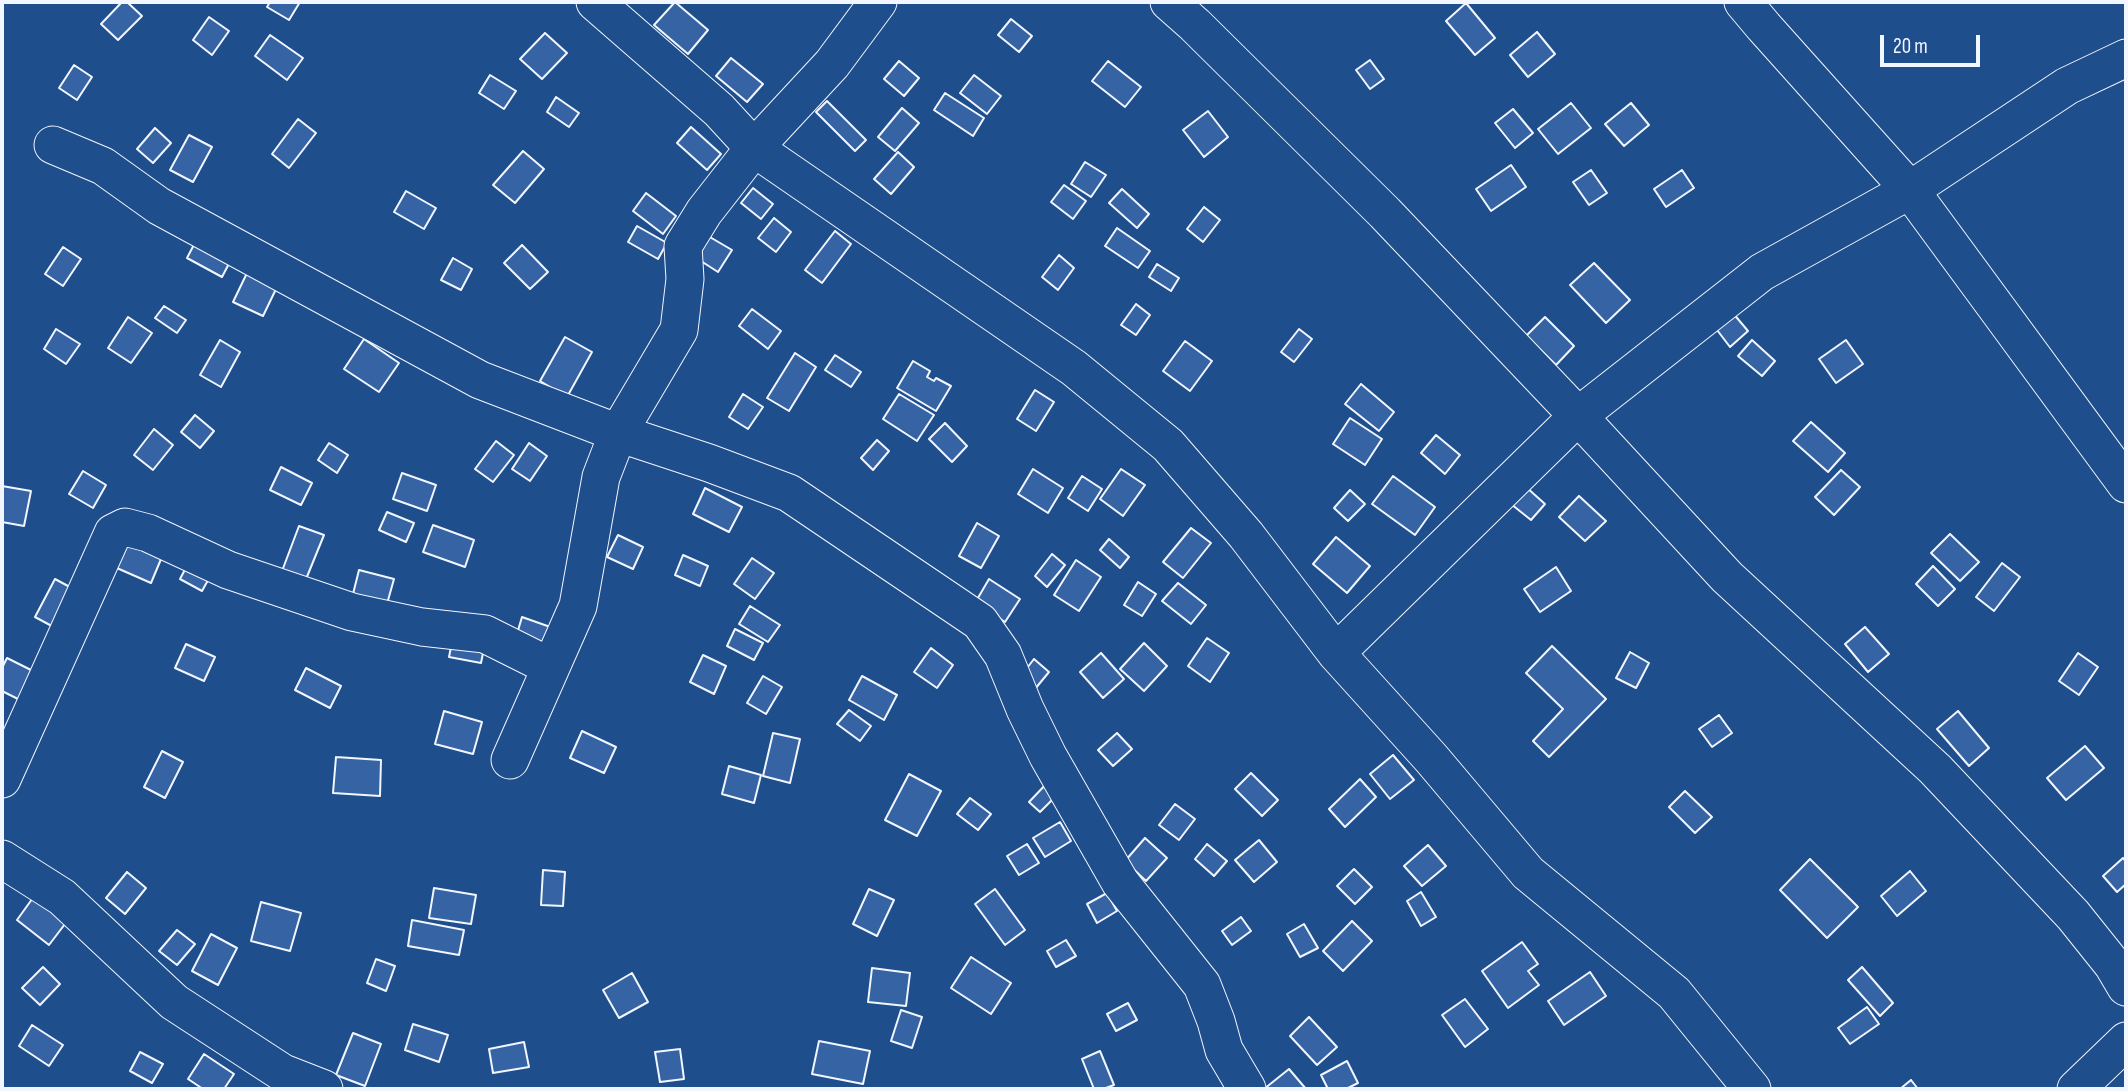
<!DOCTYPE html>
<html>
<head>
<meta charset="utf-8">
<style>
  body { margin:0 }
  #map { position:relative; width:2128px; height:1091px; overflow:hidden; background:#1f4e8c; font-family:"Sofia Sans Condensed",sans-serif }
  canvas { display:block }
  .frame { position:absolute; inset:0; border:4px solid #f2f6ff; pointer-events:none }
  .scale { position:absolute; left:1880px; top:35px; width:100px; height:32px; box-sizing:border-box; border:4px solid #f2f6ff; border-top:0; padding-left:9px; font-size:21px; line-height:24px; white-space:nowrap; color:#f2f6ff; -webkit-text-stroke:5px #1f4e8c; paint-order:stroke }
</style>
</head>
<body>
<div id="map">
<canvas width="2128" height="1091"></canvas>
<div class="frame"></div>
<div class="scale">20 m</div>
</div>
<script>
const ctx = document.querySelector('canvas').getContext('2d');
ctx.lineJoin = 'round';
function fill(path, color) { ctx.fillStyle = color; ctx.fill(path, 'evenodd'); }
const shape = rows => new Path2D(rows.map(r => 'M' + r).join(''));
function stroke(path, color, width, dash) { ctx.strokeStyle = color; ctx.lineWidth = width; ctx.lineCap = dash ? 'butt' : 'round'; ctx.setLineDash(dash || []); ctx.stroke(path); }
const building = shape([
  [122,2,127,2,142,16,118,40,101,24,122,2],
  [270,2,300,2,289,20,267,7,270,2],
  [675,2,708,30,688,54,654,25,675,2],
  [1466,3,1495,38,1475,55,1446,21,1466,3],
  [209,17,229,31,212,55,193,40,209,17],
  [1011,19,1032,36,1019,52,998,35,1011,19],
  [1537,32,1555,54,1528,77,1510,55,1537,32],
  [545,33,567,53,542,79,520,59,545,33],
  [270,35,303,58,287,80,255,56,270,35],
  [731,58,763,84,747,102,716,76,731,58],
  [1370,60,1384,79,1370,89,1356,70,1370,60],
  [899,61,919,78,904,96,884,79,899,61],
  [1108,61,1141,87,1125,107,1092,81,1108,61],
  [74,65,92,77,77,100,59,88,74,65],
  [490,75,516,91,504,109,479,93,490,75],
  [974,75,1001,96,987,114,960,93,974,75],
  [945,93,984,118,973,136,934,110,945,93],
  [556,97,579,113,569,127,547,112,556,97],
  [827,101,866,140,855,151,816,112,827,101],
  [1571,103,1591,128,1558,154,1538,129,1571,103],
  [1631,103,1649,125,1624,146,1605,124,1631,103],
  [902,108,919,123,895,151,878,137,902,108],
  [1513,109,1533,133,1515,148,1495,123,1513,109],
  [1208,111,1228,137,1204,157,1183,130,1208,111],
  [298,119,316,133,289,168,272,154,298,119],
  [691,127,721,154,707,170,677,143,691,127],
  [155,128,171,143,153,163,137,149,155,128],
  [189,135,212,147,193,182,170,170,189,135],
  [523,151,544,169,515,203,493,185,523,151],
  [898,152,914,167,891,194,874,179,898,152],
  [1085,162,1106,175,1091,197,1071,184,1085,162],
  [1511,165,1526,187,1491,211,1476,189,1511,165],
  [1591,170,1607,193,1589,205,1573,182,1591,170],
  [1682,170,1694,188,1666,207,1654,189,1682,170],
  [1064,185,1086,201,1073,219,1051,202,1064,185],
  [753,188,773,204,761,219,741,203,753,188],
  [1122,189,1149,214,1137,228,1109,203,1122,189],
  [406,191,436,208,424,229,394,212,406,191],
  [646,193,676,216,663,234,633,211,646,193],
  [1204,207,1220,220,1203,242,1187,229,1204,207],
  [774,218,791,232,776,252,758,238,774,218],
  [637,226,667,243,658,259,628,242,637,226],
  [1117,228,1150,251,1138,268,1105,246,1117,228],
  [835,231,851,244,822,283,805,270,835,231],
  [703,233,732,250,718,272,690,254,703,233],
  [199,235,234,254,222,277,187,258,199,235],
  [522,245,548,272,530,289,504,263,522,245],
  [63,247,81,259,63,286,45,274,63,247],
  [1059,255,1074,268,1058,290,1042,277,1059,255],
  [453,258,472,269,461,290,441,280,453,258],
  [1594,263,1630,300,1606,323,1570,285,1594,263],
  [1157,264,1179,278,1171,291,1149,277,1157,264],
  [247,273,277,287,263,316,233,302,247,273],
  [1136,304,1150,315,1136,335,1121,325,1136,304],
  [164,306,186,320,177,333,155,318,164,306],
  [752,309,781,331,768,349,739,326,752,309],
  [1732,312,1748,331,1730,347,1714,326,1732,312],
  [128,317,152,333,131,363,108,348,128,317],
  [1545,317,1574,346,1556,365,1526,336,1545,317],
  [56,329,80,344,66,364,44,349,56,329],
  [1299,329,1312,339,1294,362,1281,352,1299,329],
  [565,337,592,352,567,397,540,381,565,337],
  [364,339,399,363,379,392,344,369,364,339],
  [220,340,240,352,221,387,200,375,220,340],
  [1752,340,1775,361,1762,376,1738,356,1752,340],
  [1846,340,1863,364,1836,383,1819,359,1846,340],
  [1185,341,1212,361,1190,391,1163,371,1185,341],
  [795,353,816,367,789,411,767,398,795,353],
  [835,355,861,372,851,387,825,370,835,355],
  [913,361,930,371,927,377,934,381,936,378,951,386,936,411,897,388,913,361],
  [1361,384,1394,412,1379,431,1345,404,1361,384],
  [1035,390,1054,402,1036,431,1017,419,1035,390],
  [743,394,763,407,748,429,729,417,743,394],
  [899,394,934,415,917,441,883,419,899,394],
  [195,415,214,431,200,448,181,432,195,415],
  [1350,418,1382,439,1365,465,1333,444,1350,418],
  [1811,422,1845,453,1828,472,1793,441,1811,422],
  [945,423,967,446,952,462,929,439,945,423],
  [154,429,173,445,153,470,134,455,154,429],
  [1436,435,1460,455,1445,474,1421,453,1436,435],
  [877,440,889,451,873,470,861,458,877,440],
  [496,441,514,455,493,482,475,469,496,441],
  [329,443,348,455,337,473,318,460,329,443],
  [529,443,547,456,530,481,512,469,529,443],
  [281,467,312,483,301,505,270,490,281,467],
  [1033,469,1063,488,1048,513,1018,494,1033,469],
  [1121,469,1145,485,1123,516,1100,499,1121,469],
  [1841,470,1860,487,1834,515,1815,497,1841,470],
  [83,471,106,485,93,508,69,494,83,471],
  [402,473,436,485,427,511,393,499,402,473],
  [1082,476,1102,489,1088,511,1068,498,1082,476],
  [1393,476,1435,507,1415,535,1372,504,1393,476],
  [2,486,31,491,24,526,2,522,2,486],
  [1526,487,1545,504,1531,520,1511,504,1526,487],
  [705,488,742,507,729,532,693,514,705,488],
  [1350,490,1365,504,1348,521,1334,508,1350,490],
  [1579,496,1606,521,1585,541,1559,517,1579,496],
  [387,512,414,523,406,542,379,530,387,512],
  [977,523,999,536,981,568,959,556,977,523],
  [433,525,474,540,465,567,423,552,433,525],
  [299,526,324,535,302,589,279,579,299,526],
  [1191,528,1211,543,1183,578,1163,562,1191,528],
  [123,534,164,552,151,583,110,565,123,534],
  [1950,534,1979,562,1960,581,1931,553,1950,534],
  [618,535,643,547,633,569,607,557,618,535],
  [1336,537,1370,566,1347,593,1313,564,1336,537],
  [1109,539,1129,557,1120,568,1100,550,1109,539],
  [1052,554,1065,565,1047,587,1035,576,1052,554],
  [683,555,708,566,700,586,675,575,683,555],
  [752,558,774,573,755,599,734,584,752,558],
  [190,560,212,573,202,591,180,579,190,560],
  [1076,560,1101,577,1079,611,1054,595,1076,560],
  [2002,563,2020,577,1994,611,1976,597,2002,563],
  [1933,566,1955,589,1938,606,1916,584,1933,566],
  [1556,567,1571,591,1540,612,1524,589,1556,567],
  [359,570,394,579,385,611,351,602,359,570],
  [55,579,81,593,61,631,35,617,55,579],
  [989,579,1020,599,1005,622,975,603,989,579],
  [1138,582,1156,594,1142,616,1124,605,1138,582],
  [1178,583,1206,605,1191,624,1162,601,1178,583],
  [750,606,780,625,768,642,739,624,750,606],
  [522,617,556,629,546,659,513,647,522,617],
  [1865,627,1889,654,1868,672,1845,644,1865,627],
  [735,629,763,643,754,660,727,646,735,629],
  [453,637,485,643,481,663,449,657,453,637],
  [1207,638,1229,653,1210,682,1188,666,1207,638],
  [1144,643,1167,666,1144,691,1120,669,1144,643],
  [186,644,215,657,204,681,175,668,186,644],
  [1552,646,1606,699,1549,757,1533,741,1563,709,1526,673,1552,646],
  [931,648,953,665,937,688,914,672,931,648],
  [1630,652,1649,663,1636,688,1616,678,1630,652],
  [1101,653,1124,679,1103,698,1080,672,1101,653],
  [2078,653,2098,667,2079,695,2059,681,2078,653],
  [703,655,726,666,714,694,690,682,703,655],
  [7,658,41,675,26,703,2,691,2,668,7,658],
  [1034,659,1049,672,1035,689,1020,677,1034,659],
  [306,668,341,686,330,708,295,690,306,668],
  [763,676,782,687,766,714,747,703,763,676],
  [862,676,897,695,884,720,849,700,862,676],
  [849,710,871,726,860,741,837,724,849,710],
  [444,711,482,722,473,754,435,744,444,711],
  [1958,711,1989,748,1969,766,1937,729,1958,711],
  [1719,715,1732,733,1712,747,1699,729,1719,715],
  [582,731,616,747,604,773,570,758,582,731],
  [773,733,800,739,790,783,763,776,773,733],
  [1117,733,1132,749,1113,766,1098,750,1117,733],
  [2085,746,2104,768,2066,800,2047,778,2085,746],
  [162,751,183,762,165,798,144,787,162,751],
  [1393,755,1414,780,1390,799,1370,774,1393,755],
  [336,757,381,760,380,796,333,793,336,757],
  [729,766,761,775,754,803,722,794,729,766],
  [1251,773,1278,800,1262,816,1235,789,1251,773],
  [909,774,941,791,917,836,885,820,909,774],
  [1360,779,1376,797,1345,827,1329,809,1360,779],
  [1049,781,1060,792,1040,812,1029,802,1049,781],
  [1685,791,1712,817,1695,833,1669,807,1685,791],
  [970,798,991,814,978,830,957,814,970,798],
  [1175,804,1195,819,1179,840,1159,825,1175,804],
  [1060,822,1071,841,1045,857,1033,838,1060,822],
  [1145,838,1167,858,1146,881,1125,861,1145,838],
  [1259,840,1277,862,1254,882,1235,860,1259,840],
  [1027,844,1039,863,1019,875,1007,856,1027,844],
  [1207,844,1227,861,1214,876,1195,859,1207,844],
  [1428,845,1446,866,1422,886,1404,866,1428,845],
  [2123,858,2126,862,2126,884,2117,892,2103,876,2123,858],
  [1810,859,1858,907,1827,938,1780,890,1810,859],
  [1354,869,1372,887,1355,904,1337,886,1354,869],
  [543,870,565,872,563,906,541,905,543,870],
  [1910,871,1926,891,1897,916,1881,896,1910,871],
  [127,872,146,888,125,914,106,898,127,872],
  [434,888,476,895,471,924,429,918,434,888],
  [869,889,894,900,877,936,853,924,869,889],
  [995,889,1025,930,1005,945,975,904,995,889],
  [1421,892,1436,917,1421,926,1407,901,1421,892],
  [1107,893,1117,911,1097,923,1087,904,1107,893],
  [35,895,68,920,49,945,17,920,35,895],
  [261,902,301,913,290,951,251,941,261,902],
  [1241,917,1251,931,1232,945,1222,931,1241,917],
  [412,920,464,930,459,955,408,946,412,920],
  [1352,921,1372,941,1343,971,1323,951,1352,921],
  [1304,924,1318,948,1300,957,1287,934,1304,924],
  [177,930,195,944,177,965,159,951,177,930],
  [211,934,237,948,218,985,192,971,211,934],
  [1066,940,1076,956,1056,967,1047,951,1066,940],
  [1522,942,1538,964,1528,971,1539,985,1508,1008,1482,971,1522,942],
  [971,957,1011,983,991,1014,951,988,971,957],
  [376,959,395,966,386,991,367,983,376,959],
  [43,967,60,984,40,1005,22,988,43,967],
  [1862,967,1893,1003,1880,1016,1848,980,1862,967],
  [872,968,910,973,906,1006,868,1002,872,968],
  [1590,972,1606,996,1564,1025,1548,1001,1590,972],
  [632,973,648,1002,619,1018,603,990,632,973],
  [1465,999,1488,1029,1465,1047,1442,1015,1465,999],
  [1128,1003,1137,1020,1116,1031,1107,1014,1128,1003],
  [1867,1007,1879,1024,1850,1044,1838,1028,1867,1007],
  [901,1010,922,1017,912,1048,891,1041,901,1010],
  [1309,1017,1337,1047,1317,1065,1290,1036,1309,1017],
  [413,1024,448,1035,439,1062,405,1050,413,1024],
  [32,1025,63,1045,49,1066,19,1046,32,1025],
  [353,1033,381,1044,365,1086,336,1075,353,1033],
  [819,1041,870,1051,863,1084,812,1074,819,1041],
  [524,1042,529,1067,493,1073,489,1049,524,1042],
  [680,1049,684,1079,660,1082,655,1052,680,1049],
  [1100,1051,1114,1085,1103,1089,1094,1089,1082,1059,1100,1051],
  [140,1052,163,1064,152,1083,130,1071,140,1052],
  [204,1054,234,1074,224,1089,203,1089,188,1079,204,1054],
  [1347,1061,1358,1083,1346,1089,1328,1089,1321,1075,1347,1061],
  [1289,1069,1306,1089,1264,1089,1289,1069],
  [1911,1080,1918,1089,1900,1089,1911,1080]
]);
const minor = shape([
  [595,2,719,110,754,148,1074,368,1168,445,1246,535,1336,653,1431,758,1528,873,1674,993,1752,1089],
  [1169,2,1195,25,1385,213,1578,416,1727,577,1935,769,2073,915,2113,965,2126,987],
  [1743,2,1764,27,1910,190,2126,484],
  [53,145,103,166,159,206,480,380,618,433,709,463,789,493,980,622,1003,655,1025,709,1048,756,1120,882,1202,985,1216,1021,1224,1050,1247,1089],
  [1336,653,1578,416,1762,272,1910,190,2067,86,2126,58],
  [510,760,578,606,601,477,618,433,679,330,685,279,683,246,704,212,754,148,832,64,878,2],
  [2,779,113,533,125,527,148,533,228,570,352,612,422,627,485,634,551,667],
  [2,859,62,897,174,1002,283,1073,324,1089],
  [2076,1089,2126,1041]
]);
fill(building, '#3563a3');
stroke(building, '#f2f6ff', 2);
stroke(minor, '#f2f6ff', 39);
stroke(minor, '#1f4e8c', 37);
</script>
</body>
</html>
